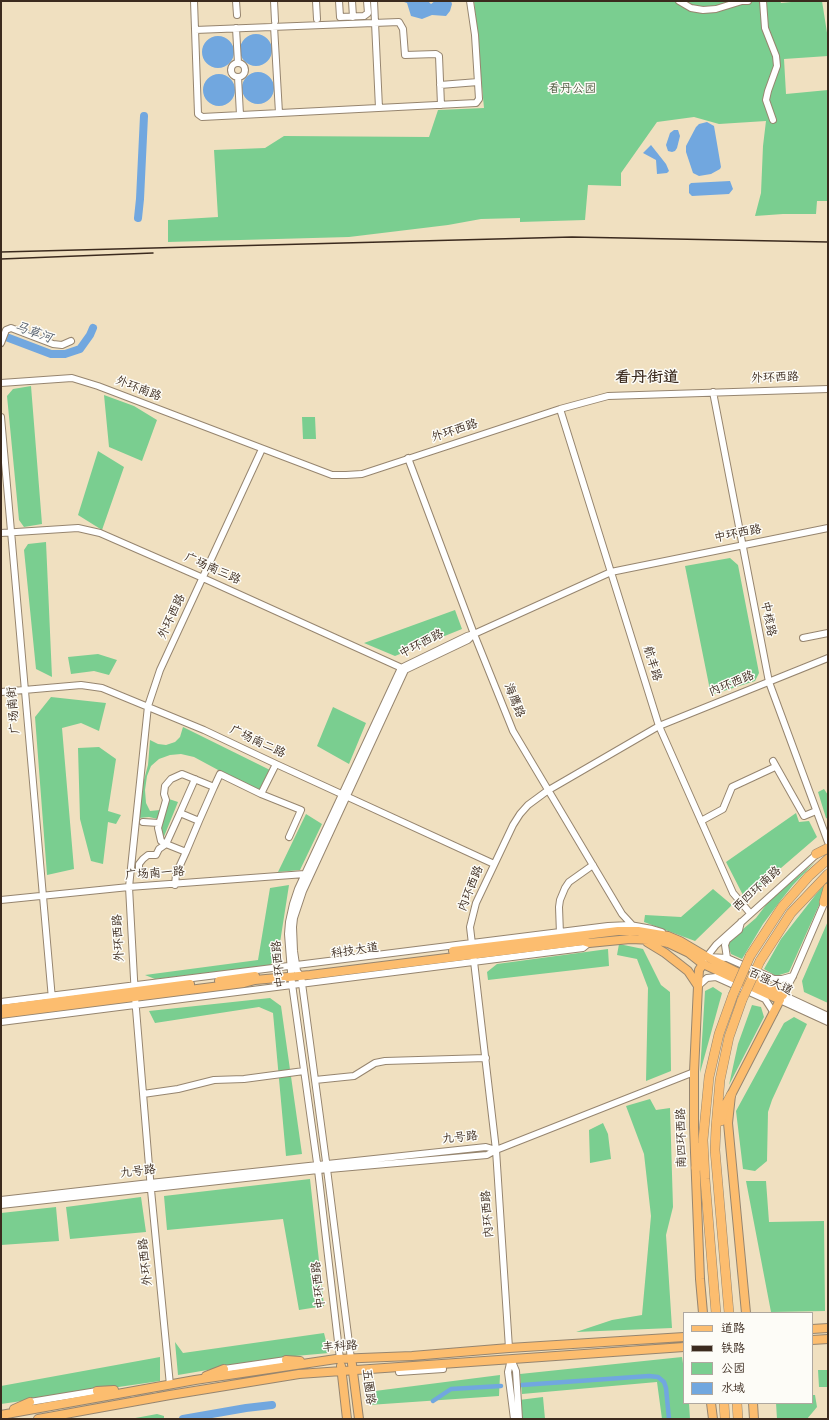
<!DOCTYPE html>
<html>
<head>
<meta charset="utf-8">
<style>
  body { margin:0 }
  #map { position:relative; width:829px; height:1420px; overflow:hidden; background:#f0e0c0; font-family:"Gochi Hand","LXGW WenKai TC",sans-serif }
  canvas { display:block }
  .frame { position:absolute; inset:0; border:2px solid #3b2a1e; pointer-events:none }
  .legend { position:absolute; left:683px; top:1312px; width:130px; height:92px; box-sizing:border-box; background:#fdfcf7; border:1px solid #afa8a0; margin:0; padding:5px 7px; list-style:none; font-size:12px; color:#3b2a1e }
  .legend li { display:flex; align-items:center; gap:8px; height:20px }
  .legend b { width:20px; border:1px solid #afa8a0 }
</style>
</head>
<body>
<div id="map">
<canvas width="829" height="1420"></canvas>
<div class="frame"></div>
<ul class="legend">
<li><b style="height:5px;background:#fcbd6f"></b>道路</li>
<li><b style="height:5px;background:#3b2a1e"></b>铁路</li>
<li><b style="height:11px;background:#7ace90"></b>公园</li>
<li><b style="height:11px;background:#71a7df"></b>水域</li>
</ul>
</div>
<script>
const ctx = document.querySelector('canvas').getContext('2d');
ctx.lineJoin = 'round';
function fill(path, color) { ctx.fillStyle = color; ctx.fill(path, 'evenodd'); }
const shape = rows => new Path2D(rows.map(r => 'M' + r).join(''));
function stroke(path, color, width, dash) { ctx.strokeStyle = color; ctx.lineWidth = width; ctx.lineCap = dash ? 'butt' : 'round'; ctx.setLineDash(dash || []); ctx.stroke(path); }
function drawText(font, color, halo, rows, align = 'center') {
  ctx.font = font + ' "Gochi Hand","LXGW WenKai TC",sans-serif'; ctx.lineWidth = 3; ctx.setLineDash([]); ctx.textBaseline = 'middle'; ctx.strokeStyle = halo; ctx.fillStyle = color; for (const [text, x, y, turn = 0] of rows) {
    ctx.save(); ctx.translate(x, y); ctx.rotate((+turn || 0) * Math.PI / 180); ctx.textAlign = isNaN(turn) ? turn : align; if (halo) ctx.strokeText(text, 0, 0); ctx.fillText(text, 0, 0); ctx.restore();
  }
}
const green = shape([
  [474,1,780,1,781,3,801,1,822,1,828,39,828,56,784,59,786,94,828,90,828,201,817,201,816,214,783,214,755,216,761,193,763,146,766,121,719,124,694,117,657,122,621,173,621,186,588,185,585,220,520,222,520,218,481,219,448,225,349,237,168,242,168,220,218,217,214,150,265,148,284,136,429,137,438,110,484,108],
  [31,386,42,524,24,527,19,520,7,396,13,389],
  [104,395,134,406,157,420,142,461,109,447],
  [302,417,315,417,316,439,303,439],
  [98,451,124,467,102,530,78,515],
  [46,542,52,677,36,669,24,550,28,544],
  [730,558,738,565,759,673,755,681,711,695,685,566],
  [455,610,462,629,395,656,364,643],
  [98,654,117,660,109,675,94,671,71,674,68,657],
  [51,697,106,703,99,731,81,723,62,728,74,869,47,875,35,717],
  [333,707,366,723,349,764,317,746],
  [183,727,270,770,259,792,194,757,181,754,170,755,159,759,151,766,147,776,145,790,146,803,150,811,160,810,158,819,149,817,139,818,141,791,148,765,150,740,158,744,166,745,175,742,180,737],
  [99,747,116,759,108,811,121,815,116,824,108,822,103,864,91,861,80,819,78,748],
  [824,789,828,795,828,819,826,818,818,792],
  [169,799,178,802,163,839,160,829,163,815],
  [796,813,799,822,809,821,817,837,745,899,726,862],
  [306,814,322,824,300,870,278,872],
  [815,862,793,885,781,900,763,924,742,959,731,954,728,945,729,941,756,918,769,901],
  [828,881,828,885,789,972,776,976,764,969,781,939,817,893],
  [289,885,279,949,270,966,155,979,145,975,258,960,270,888],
  [713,889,732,905,695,941,644,922,645,915,681,917],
  [828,921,828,1003,804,992,802,981],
  [619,944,643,949,661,985,670,992,671,1071,646,1081,648,988,637,959,617,955],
  [608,949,609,966,488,980,487,972,497,964],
  [713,987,722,993,700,1073,705,991],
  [270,998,281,1006,302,1154,286,1156,273,1013,259,1007,155,1023,149,1011],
  [752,1005,761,1007,764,1017,729,1085,738,1044],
  [794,1017,807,1024,772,1100,768,1112,767,1161,755,1171,743,1169,736,1111,784,1023],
  [650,1099,656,1110,670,1108,673,1207,666,1235,672,1328,576,1332,612,1320,642,1315,651,1216,644,1154,626,1106],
  [603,1123,608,1134,611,1159,590,1163,589,1130],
  [310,1179,324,1306,299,1310,283,1219,167,1230,164,1196],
  [746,1181,766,1181,769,1222,824,1221,825,1311,771,1312],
  [141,1197,146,1232,70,1239,66,1207],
  [56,1207,59,1241,1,1245,1,1213],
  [324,1333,329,1353,284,1357,178,1375,175,1342,183,1353],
  [160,1357,160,1381,1,1404,1,1386],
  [682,1357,684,1370,684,1403,689,1403,690,1419,662,1419,657,1382,522,1394,520,1374],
  [818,1370,828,1370,828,1387,819,1387],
  [500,1375,499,1396,369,1405,367,1392],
  [812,1395,815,1395,817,1407,807,1419,777,1419,776,1403,812,1403],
  [543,1397,545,1419,522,1419,519,1400],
  [157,1414,164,1416,164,1419,130,1419]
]);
const water = shape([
  [397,1,428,1,431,4,435,1,451,1,452,4,450,11,446,16,432,15,422,19,411,16,407,3,404,2,399,2],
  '240 50a16 16 0 1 1 32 0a16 16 0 1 1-32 0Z',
  '202 52a16 16 0 1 1 32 0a16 16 0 1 1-32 0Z',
  '242 88a16 16 0 1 1 32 0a16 16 0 1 1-32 0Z',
  '203 90a16 16 0 1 1 32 0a16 16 0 1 1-32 0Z',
  [707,122,714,126,721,167,720,169,711,174,699,176,693,173,686,152,686,146,696,127,699,124],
  [674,130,678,130,680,136,677,148,675,151,672,152,668,151,666,145,670,133],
  [651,145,666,164,669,171,667,173,657,174,656,160,643,153],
  [730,181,733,189,729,194,692,196,689,193,689,185,691,183]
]);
const canal = shape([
  [522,1385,649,1376,658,1377,664,1382,666,1388,669,1419],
  [433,1401,451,1389,501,1386]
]);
const river = shape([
  [138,218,140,199,144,116],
  [1,335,51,354,65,354,80,349,90,335,93,328],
  [183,1419,246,1408,272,1405]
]);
const minor = shape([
  [194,1,198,114,202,117,476,103,479,99,475,35,470,1],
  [236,1,237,15],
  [274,1,275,21],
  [316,1,317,19],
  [339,1,340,17,364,16,368,13,367,1],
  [352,1,353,17],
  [374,1,379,108],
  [679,1,691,8,703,10,716,9,742,1,748,1],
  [763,1,765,28,776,56,777,66,768,91,766,100,773,120],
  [274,26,279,113],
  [236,28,238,63],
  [195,30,399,22,403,29,405,55,436,54,439,56,441,105],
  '231 70a7 7 0 1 1 14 0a7 7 0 1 1-14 0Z',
  [238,77,240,115],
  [440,85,478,82],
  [1,343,6,330,11,328,53,344,62,345,71,341],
  [1,383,72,378,98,386,332,475,346,475,362,474,560,409,608,396,828,389],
  [713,392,769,682,828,842],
  [560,409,659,726,733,893,750,913],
  [1,417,52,999],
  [408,458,474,634,513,731,622,914,634,927],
  [1,533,78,528,100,533,203,578,404,669],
  [803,638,828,633],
  [1,692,81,685,102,688,204,730,276,764,494,864],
  [773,761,804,816,816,811],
  [214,787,220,774,261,794,276,764],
  [261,794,301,810,289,837],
  [180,813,166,844,186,852,199,821,180,813,195,779],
  [701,821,723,809,732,787,775,767],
  [143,822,159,823],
  [139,869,139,864,143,859,148,855,156,855,159,849,166,844,161,841,158,828,166,800,164,794,165,786,171,779,182,774,214,787,199,821],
  [175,885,176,874,186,852],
  [826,899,793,976,780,1000,828,1022],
  [1,900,129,887,305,874,308,876],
  [741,922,739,930,727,940,725,945,727,958,774,979,782,979,793,976],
  [560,934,559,907,560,900,565,888,569,882,593,865],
  [708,957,727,958],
  [705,959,716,945,818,853],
  [698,986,707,978,716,977,765,999,774,1013],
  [783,995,828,1016],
  [1,1002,608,926,630,925,652,929,662,932],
  [1,1022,583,948,589,943],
  [315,1080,354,1076,375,1063,385,1061,486,1058],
  [143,1094,178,1089,214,1080,244,1079,304,1071],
  [1,1200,150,1183,486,1147,496,1150],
  [1,1205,318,1170,487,1155,496,1150,694,1072],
  [509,1348,496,1150,470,927,476,903,513,825,520,814,528,805,547,791,659,726,828,658],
  [340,1359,318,1170,292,984,288,934,289,922,293,904,298,889,401,668,467,636,474,634,611,572,828,528],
  [351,1359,327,1169,301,976,297,971,294,951,293,927,294,918,303,891,405,670,468,640,473,635],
  [511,1359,516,1371,519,1419],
  [511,1359,508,1372,514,1419],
  [224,1369,286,1360],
  [399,1372,443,1369],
  [170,1385,151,1190,135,997,129,887,148,706,160,670,262,449],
  [30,1402,97,1391]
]);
const major = shape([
  [647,942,665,953,688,971,698,986],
  [453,951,618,931,638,931,668,936,680,941,707,957,783,995],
  [703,964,699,970,698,986,694,1072,694,1127,700,1279,703,1313],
  [219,981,255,976],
  [1,1009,190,984],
  [1,1014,244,983,255,980,310,975,583,941,589,943,630,939,655,940,668,943,689,953,703,964,780,1000,731,1095,728,1123,746,1313],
  [812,1329,828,1328],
  [812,1340,828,1339],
  [286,1360,300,1361],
  [352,1364,359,1419],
  [341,1366,347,1419],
  [206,1376,224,1369],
  [97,1391,114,1390],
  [711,1403,713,1419],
  [753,1403,754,1419],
  [14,1409,30,1402],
  [1,1415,195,1380,336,1359,412,1356,509,1348,684,1337],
  [38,1419,170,1395,299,1374,684,1347]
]);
const highway = shape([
  [816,854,828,848],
  [824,902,828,888],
  [750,956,782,907,809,876,828,859],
  [760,961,791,913,828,874],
  [721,1121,723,1110,731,1095],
  [696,1168,700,1147],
  [716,1313,705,1179,703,1140,709,1077,719,1034,733,995],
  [729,1313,715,1150,716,1127,720,1080,729,1037,742,1000],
  [724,1403,725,1419],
  [737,1403,738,1419]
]);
const rail = shape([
  [1,252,572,237,828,242],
  [1,259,153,253]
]);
const highwayBridge = shape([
  [733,995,750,956],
  [742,1000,760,961]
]);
const parkNames = [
  ["看丹公园",572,90]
];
const streetNames = [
  ["外环西路",775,379,-2],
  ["外环南路",138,390,21],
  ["外环西路",455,432,-18],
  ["中环西路",738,535,-11],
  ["广场南三路",212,570,24],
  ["外环西路",173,617,-65],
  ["中核路",767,619,79],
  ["中环西路",422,645,-27],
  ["航丰路",651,664,73],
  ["内环西路",732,685,-22],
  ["海鹰路",513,701,68],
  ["广场南街",15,710,-95],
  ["广场南二路",257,743,25],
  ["广场南一路",155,875,-4],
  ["内环西路",472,889,-68],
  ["西四环南路",758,890,-42],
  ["外环西路",120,938,-93],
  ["科技大道",355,952,-8],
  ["中环西路",280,964,-95],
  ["百强大道",770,983,25],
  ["南四环西路",683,1138,-91],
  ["九号路",460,1139,-6],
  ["九号路",138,1173,-7],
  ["内环西路",489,1214,-94],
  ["外环西路",147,1262,-96],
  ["中环西路",320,1285,-96],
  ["丰科路",340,1348,-4],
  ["五圈路",367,1387,83]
];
const waterNames = [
  ["马草河",33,334,20]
];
const districtNames = [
  ["看丹街道",647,380]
];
fill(green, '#7ace90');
fill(water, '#71a7df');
stroke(canal, '#71a7df', 4.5);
stroke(river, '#71a7df', 8);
stroke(minor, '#96856f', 8);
stroke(major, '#96856f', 10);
stroke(highway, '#96856f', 10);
stroke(minor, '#fff', 6);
stroke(major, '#fcbd6f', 8);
stroke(highway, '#fcbd6f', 9);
stroke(rail, '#3b2a1e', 1.5);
stroke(highwayBridge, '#96856f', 10, []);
stroke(highwayBridge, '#fcbd6f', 9);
drawText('12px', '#4e5b40', '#fdfcf7', parkNames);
drawText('12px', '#3b2a1e', '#fdfcf7', streetNames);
drawText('italic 13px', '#515c6b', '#fdfcf7', waterNames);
drawText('bold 16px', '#3b2a1e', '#fdfcf7', districtNames);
</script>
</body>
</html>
